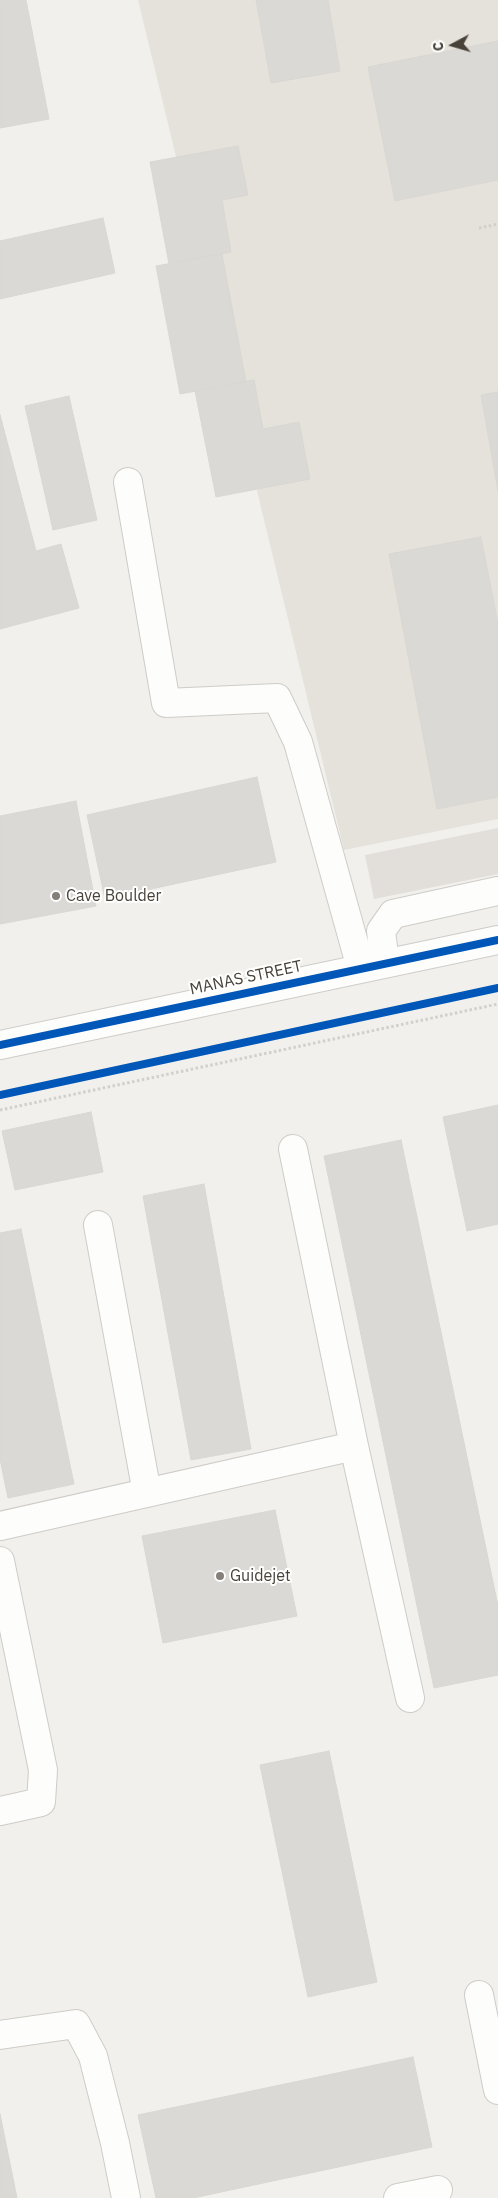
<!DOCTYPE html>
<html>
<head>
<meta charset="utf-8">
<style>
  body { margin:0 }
  #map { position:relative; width:498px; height:2198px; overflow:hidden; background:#f2f0ec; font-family:"IBM Plex Sans",sans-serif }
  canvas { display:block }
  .north { position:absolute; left:428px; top:20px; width:50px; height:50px; -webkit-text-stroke:4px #fff; paint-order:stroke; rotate:264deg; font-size:14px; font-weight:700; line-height:20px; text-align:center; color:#484239 }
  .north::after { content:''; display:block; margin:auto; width:18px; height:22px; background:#484239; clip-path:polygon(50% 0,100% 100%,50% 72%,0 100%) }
</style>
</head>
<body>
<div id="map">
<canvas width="498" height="2198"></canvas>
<div class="north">С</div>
</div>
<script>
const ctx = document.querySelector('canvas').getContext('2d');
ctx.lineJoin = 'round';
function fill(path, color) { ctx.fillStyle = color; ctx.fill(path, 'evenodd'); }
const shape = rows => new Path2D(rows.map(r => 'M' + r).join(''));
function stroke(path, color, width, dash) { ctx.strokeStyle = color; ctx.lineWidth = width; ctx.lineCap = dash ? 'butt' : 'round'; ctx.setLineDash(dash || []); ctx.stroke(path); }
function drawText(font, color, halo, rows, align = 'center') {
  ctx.font = font + ' "IBM Plex Sans",sans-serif'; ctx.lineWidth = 4; ctx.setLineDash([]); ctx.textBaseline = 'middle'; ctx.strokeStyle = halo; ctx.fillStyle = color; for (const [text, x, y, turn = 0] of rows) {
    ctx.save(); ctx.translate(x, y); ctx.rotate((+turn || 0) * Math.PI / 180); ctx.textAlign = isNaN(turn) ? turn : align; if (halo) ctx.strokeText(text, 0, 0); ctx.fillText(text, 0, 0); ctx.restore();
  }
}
const residential = shape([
  [138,0,498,0,498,819,344,850]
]);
const industrial = shape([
  [498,828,498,874,374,899,365,855]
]);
const building = shape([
  [0,0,26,0,49,119,0,128,0,0],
  [256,0,328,0,340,71,271,83,256,0],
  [498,41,498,180,395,201,368,67,498,41],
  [238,146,248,195,222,200,231,252,169,264,150,162,238,146],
  [103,218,115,273,0,299,0,241,103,218],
  [222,254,246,382,180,394,156,266,222,254],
  [254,380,263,429,299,422,310,479,216,497,195,391,254,380],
  [498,392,498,491,481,395,498,392],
  [69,396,97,520,53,530,25,406,69,396],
  [0,415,36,551,61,544,79,608,0,629,0,415],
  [481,537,498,624,498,797,437,809,389,554,481,537],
  [257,777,276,862,105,899,87,815,257,777],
  [76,801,96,906,0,924,0,816,76,801],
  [498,1105,498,1224,467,1231,443,1117,498,1105],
  [91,1112,103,1172,15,1190,2,1131,91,1112],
  [401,1140,498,1606,498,1675,434,1688,324,1156,401,1140],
  [204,1184,251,1449,191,1460,143,1196,204,1184],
  [21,1229,74,1484,8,1498,0,1459,0,1233,21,1229],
  [275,1510,297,1616,163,1643,142,1536,275,1510],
  [329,1751,377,1982,308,1997,260,1765,329,1751],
  [413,2057,432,2147,193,2198,156,2198,138,2115,413,2057],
  [0,2114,17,2198,0,2198,0,2114]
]);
const path = shape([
  [479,228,498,224],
  [0,1110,498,1004]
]);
const minor = shape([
  [128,482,166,703,277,698,298,742,361,968],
  [385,963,381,931,393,914,498,891],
  [0,1045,498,940],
  [98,1225,147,1493],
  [354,1446,410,1698],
  [0,1526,354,1446,293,1149],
  [0,1561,43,1770,41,1802,0,1811],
  [479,1995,498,2090],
  [0,2035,76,2024,93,2056,115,2143,126,2198],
  [398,2198,438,2190]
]);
const cycleway = shape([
  [0,1045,498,940],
  [0,1095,498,988]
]);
const markers = [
  [56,896,5,"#847f78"],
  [220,1576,5,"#847f78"]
];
const poiNames = [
  ["Cave Boulder",66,896],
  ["Guidejet",230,1576]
];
const streetNames = [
  ["MANAS STREET",246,978,-12]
];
fill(residential, '#e5e2db');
fill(industrial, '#e2dfdb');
fill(building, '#dbd9d5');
stroke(building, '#dad7d2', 1);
stroke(minor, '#ceccc8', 30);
stroke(path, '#d2d0cb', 3, [2.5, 2.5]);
stroke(minor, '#fdfdfc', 28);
stroke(cycleway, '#0057b8', 8);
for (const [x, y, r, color] of markers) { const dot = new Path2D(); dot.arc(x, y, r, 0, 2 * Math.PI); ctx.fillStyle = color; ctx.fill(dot); stroke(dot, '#fff', 2); }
drawText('16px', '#484239', '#fff', poiNames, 'left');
drawText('16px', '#484239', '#fff', streetNames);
</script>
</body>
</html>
